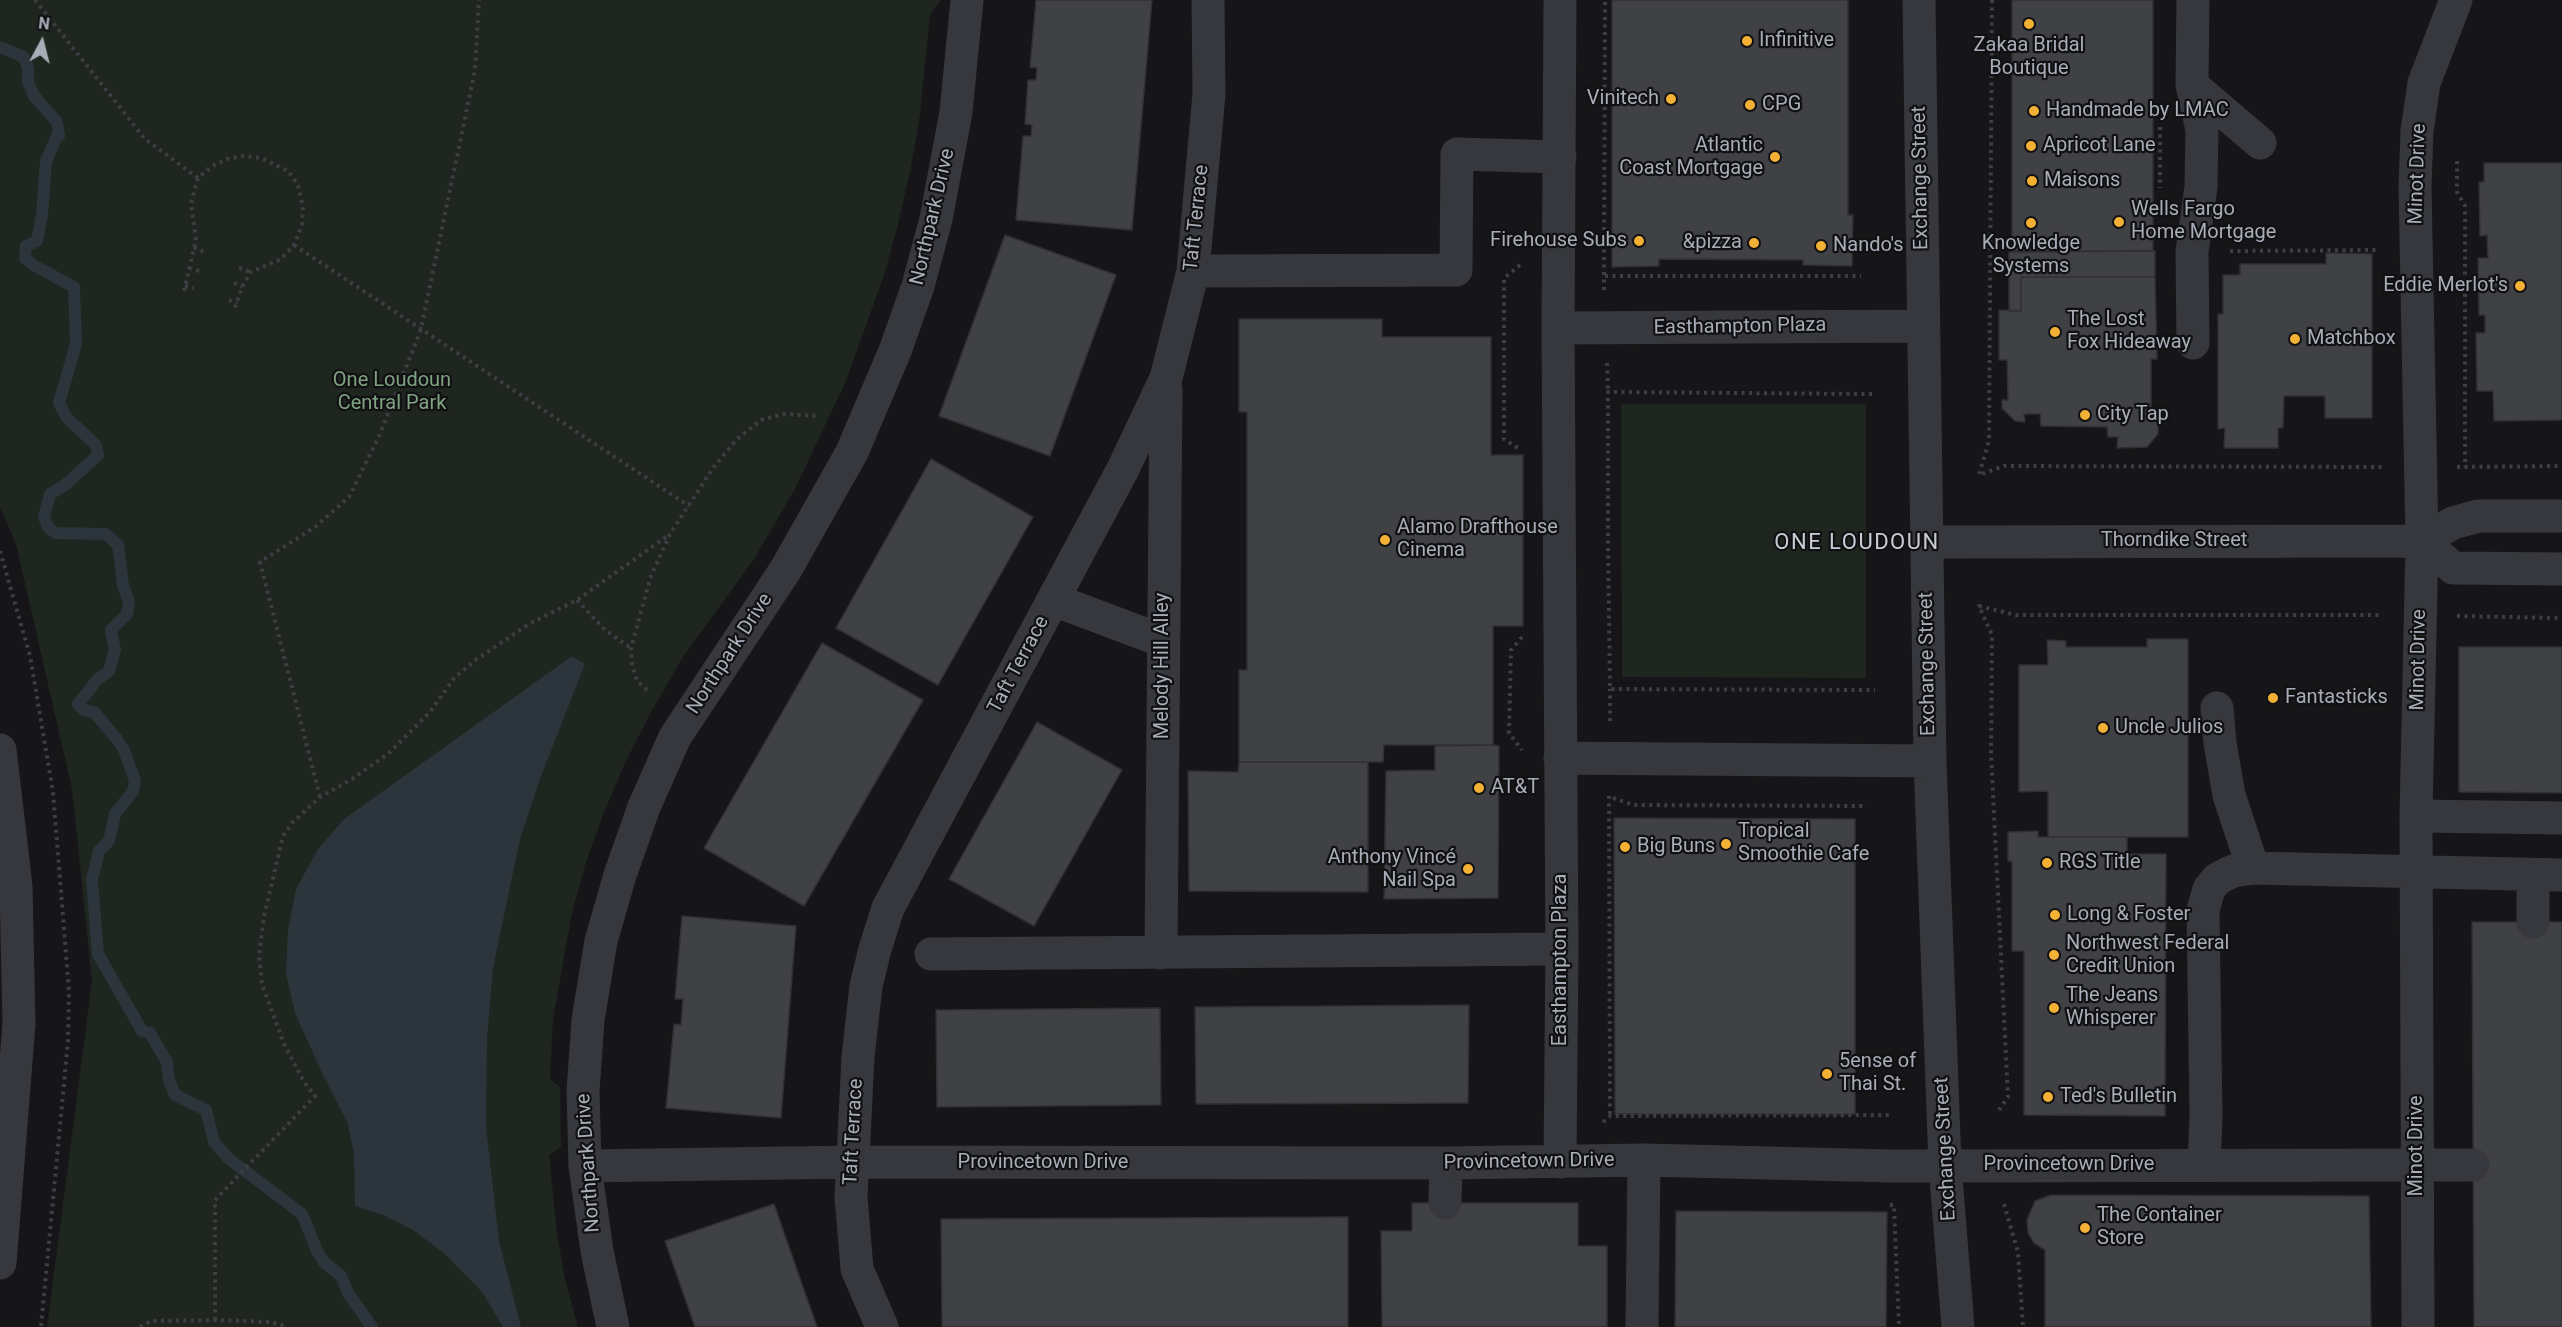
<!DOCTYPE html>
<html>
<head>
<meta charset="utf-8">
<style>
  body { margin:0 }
  #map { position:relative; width:2562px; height:1327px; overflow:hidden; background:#161618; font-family:Roboto,sans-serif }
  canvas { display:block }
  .north { position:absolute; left:12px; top:12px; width:60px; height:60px; -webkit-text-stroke:4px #111113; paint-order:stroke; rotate:7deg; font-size:16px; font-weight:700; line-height:24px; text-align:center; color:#a8adb8 }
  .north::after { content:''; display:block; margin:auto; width:21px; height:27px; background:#a8adb8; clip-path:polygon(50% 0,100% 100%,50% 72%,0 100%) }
</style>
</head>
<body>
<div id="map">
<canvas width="2562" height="1327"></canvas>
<div class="north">N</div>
</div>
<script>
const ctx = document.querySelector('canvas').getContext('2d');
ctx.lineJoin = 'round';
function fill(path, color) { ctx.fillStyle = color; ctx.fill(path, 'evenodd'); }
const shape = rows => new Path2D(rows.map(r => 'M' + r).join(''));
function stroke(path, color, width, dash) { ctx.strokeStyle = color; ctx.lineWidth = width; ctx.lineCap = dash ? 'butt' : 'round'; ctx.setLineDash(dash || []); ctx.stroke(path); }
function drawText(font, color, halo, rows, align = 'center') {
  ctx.font = font + ' Roboto,sans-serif'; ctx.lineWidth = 4.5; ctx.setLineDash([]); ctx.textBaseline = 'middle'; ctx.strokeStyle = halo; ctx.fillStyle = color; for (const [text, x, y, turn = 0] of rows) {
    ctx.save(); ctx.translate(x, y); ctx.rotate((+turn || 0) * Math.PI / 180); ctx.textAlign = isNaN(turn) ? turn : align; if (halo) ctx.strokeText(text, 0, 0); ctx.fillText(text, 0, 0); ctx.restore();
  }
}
const green = shape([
  [0,0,941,0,930,14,920,115,911,167,898,225,884,275,846,381,795,489,754,559,683,657,650,714,625,763,603,815,585,865,572,913,553,1019,550,1079,560,1087,561,1147,549,1155,557,1233,565,1279,578,1327,47,1327,92,981,72,789,16,544,0,507],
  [1621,404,1866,404,1866,678,1622,677]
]);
const water = shape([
  [572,656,585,664,541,776,520,839,493,968,487,1038,486,1127,499,1241,521,1327,503,1327,483,1293,445,1254,413,1230,383,1215,355,1206,354,1155,348,1124,322,1073,295,1013,286,974,288,930,296,889,318,849,344,819]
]);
const stream = shape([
  [0,47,24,57,28,68,28,82,34,96,57,122,59,136,57,136,46,161,42,215,37,241,26,246,25,258,33,265,74,287,76,344,59,403,67,418,96,445,98,455,65,485,50,494,44,517,48,527,55,533,106,534,118,545,123,585,129,602,127,614,111,630,115,650,109,671,97,680,78,704,84,710,94,712,116,738,124,750,135,781,133,791,115,814,109,841,99,851,92,880,98,954,142,1031,150,1033,167,1062,169,1080,175,1095,206,1110,214,1142,229,1159,302,1214,317,1251,324,1262,341,1276,348,1293,372,1327]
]);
const building = shape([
  [1036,0,1152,0,1132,230,1016,220,1023,136,1031,136,1032,125,1025,124,1028,80,1036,80,1037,68,1030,67,1036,0],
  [1612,0,1848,0,1848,215,1853,215,1852,266,1803,265,1803,260,1659,259,1659,266,1612,267,1612,0],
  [2012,0,2153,0,2153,251,2012,251,2012,0],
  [2484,163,2562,163,2562,420,2494,421,2493,391,2477,391,2476,333,2485,333,2485,315,2479,315,2478,258,2488,258,2487,235,2480,236,2479,182,2484,182,2484,163],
  [1005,235,1116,275,1050,456,939,416,1005,235],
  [2155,251,2155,277,2021,277,2021,311,2009,311,2009,252,2155,251],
  [2326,253,2372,254,2372,418,2325,418,2325,396,2284,396,2283,428,2278,428,2278,448,2224,448,2225,428,2218,429,2218,314,2223,314,2223,275,2240,275,2240,264,2326,264,2326,253],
  [2021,277,2155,277,2157,359,2151,359,2151,410,2158,410,2158,434,2147,447,2117,448,2118,437,2108,437,2107,427,2041,426,2040,414,2024,414,2025,422,2015,421,2002,408,2002,400,2008,400,2007,360,1999,360,1999,310,2021,311,2021,277],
  [1239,319,1382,319,1382,337,1491,337,1491,455,1523,455,1523,626,1493,626,1493,745,1384,745,1383,762,1239,762,1239,670,1247,670,1247,412,1239,412,1239,319],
  [931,459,1033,517,938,685,836,628,931,459],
  [2147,639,2188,639,2188,837,2048,837,2048,791,2019,792,2019,665,2048,665,2047,640,2066,641,2066,647,2147,647,2147,639],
  [822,643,923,700,804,906,704,848,822,643],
  [2459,647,2562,647,2562,793,2459,792,2459,647],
  [1037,722,1122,770,1034,926,949,879,1037,722],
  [1493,745,1499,746,1498,898,1384,899,1386,771,1435,770,1435,746,1493,745],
  [1239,762,1368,762,1368,892,1189,891,1188,771,1238,772,1239,762],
  [1614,818,1855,819,1855,1114,1615,1114,1614,818],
  [2038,831,2038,837,2127,837,2127,854,2166,854,2165,1116,2024,1115,2024,951,2012,951,2012,861,2008,861,2008,832,2038,831],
  [682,916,796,926,781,1118,666,1108,674,1024,681,1025,683,999,675,999,682,916],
  [2472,922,2562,922,2562,1327,2474,1327,2472,922],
  [1469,1005,1468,1103,1196,1104,1195,1007,1469,1005],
  [1160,1008,1161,1105,937,1107,936,1010,1160,1008],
  [2051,1195,2369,1196,2371,1327,2045,1327,2045,1250,2034,1243,2028,1233,2027,1220,2035,1201,2051,1195],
  [1412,1203,1578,1203,1578,1246,1607,1246,1607,1327,1382,1327,1381,1231,1412,1231,1412,1203],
  [774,1204,817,1327,695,1327,665,1241,774,1204],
  [1676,1211,1887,1212,1886,1327,1675,1327,1676,1211],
  [1348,1217,1348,1327,942,1327,941,1219,1348,1217]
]);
const path = shape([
  [35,0,145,139,198,178],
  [1992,0,1989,441,1979,475,2004,466,2383,467],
  [2160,127,2160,188],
  [2457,161,2457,192,2465,206,2465,467],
  [294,245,689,506],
  [194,247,206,253],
  [2230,251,2379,250],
  [1520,265,1504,278,1504,439,1521,450],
  [189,268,199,271],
  [239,268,251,272],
  [1604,275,1605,0],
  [234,283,242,287],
  [185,286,194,288],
  [1604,290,1604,276,1861,276],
  [184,291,196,240,191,203,198,178,212,166,227,159,244,156,261,158,288,171,298,185,303,207,302,225,294,245,281,259,251,272,242,287,235,308],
  [229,300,237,303],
  [1607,363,1608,392],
  [1872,394,1608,392,1608,542,1610,689,1875,690],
  [2457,467,2562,466],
  [0,551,30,656,53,792,69,991,68,1041,41,1327],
  [577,600,605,630,631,648],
  [2457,616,2562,618],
  [1522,637,1511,650,1509,733,1522,750],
  [647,690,637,681,632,665,631,648,651,576,670,534,713,468,737,439,761,420,784,414,818,416],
  [1610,721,1610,689],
  [1609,796,1610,1116],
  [320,797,260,562,315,527,349,497,380,434,421,329,475,70,479,0],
  [1613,798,1633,805,1867,806],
  [1999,1110,2008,1097,1991,753,1992,635,1979,606,2016,615,2383,615],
  [1603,1122,1610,1116,1890,1115],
  [2004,1204,2018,1252,2023,1327],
  [1890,1205,1894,1205,1899,1327],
  [215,1320,215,1200,315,1096,304,1082,284,1044,262,984,259,955,264,916,283,836,292,823,320,797,352,779,388,754,430,712,455,677,477,659,529,624,577,600,670,534],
  [140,1327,151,1321,215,1320,270,1322,288,1327]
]);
const minor = shape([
  [1919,0,1930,761,1945,1165,1958,1327],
  [2192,85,2260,143],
  [1193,271,1456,270,1457,154,1560,157],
  [1558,328,1923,326],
  [2193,343,2192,252,2201,187,2202,130,2192,85,2193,0],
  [2422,541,2453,568,2562,569],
  [1926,542,2422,541,2453,523,2478,516,2562,516],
  [1054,600,1163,641],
  [2217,708,2220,743,2229,795,2253,868],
  [0,750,16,886,19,1024,0,1263],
  [1560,758,1930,761],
  [2416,816,2562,818],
  [2533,875,2533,922],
  [1161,953,1166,389],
  [931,954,1562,949],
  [1560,1162,1562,949,1558,328,1560,0],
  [2204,1165,2206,1117,2203,910,2209,889,2217,879,2233,871,2253,868,2562,875],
  [585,1166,854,1162,1446,1163,1644,1160,1892,1166,2473,1165],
  [1445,1203,1446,1163],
  [613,1327,597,1251,585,1166,583,1091,588,1020,601,941,620,875,644,807,675,737,786,569,852,452,895,351,918,286,936,219,956,112,967,0],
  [882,1327,857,1269,851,1197,858,1057,866,986,875,949,888,908,1123,469,1166,378,1193,271,1209,94,1208,0],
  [1642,1327,1644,1160],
  [2418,1327,2416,816,2422,541,2415,187,2417,131,2424,83,2456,0]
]);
const markers = [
  [2029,24,6,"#f2b134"],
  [1747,41,6,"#f2b134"],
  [1671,99,6,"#f2b134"],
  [1750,105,6,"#f2b134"],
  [2034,111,6,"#f2b134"],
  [2031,146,6,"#f2b134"],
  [1775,157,6,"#f2b134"],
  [2032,181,6,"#f2b134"],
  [2119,222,6,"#f2b134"],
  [2031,223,6,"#f2b134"],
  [1639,241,6,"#f2b134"],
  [1754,243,6,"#f2b134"],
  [1821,246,6,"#f2b134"],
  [2520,286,6,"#f2b134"],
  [2055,332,6,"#f2b134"],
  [2295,339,6,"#f2b134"],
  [2085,415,6,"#f2b134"],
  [1385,540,6,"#f2b134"],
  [2273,698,6,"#f2b134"],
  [2103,728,6,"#f2b134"],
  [1479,788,6,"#f2b134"],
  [1726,844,6,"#f2b134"],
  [1625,847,6,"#f2b134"],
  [2047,863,6,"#f2b134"],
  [1468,869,6,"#f2b134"],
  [2055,915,6,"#f2b134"],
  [2054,955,6,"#f2b134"],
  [2054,1008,6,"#f2b134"],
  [1827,1074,6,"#f2b134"],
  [2048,1097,6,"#f2b134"],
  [2085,1228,6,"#f2b134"]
];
const poiNames = [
  ["Infinitive",1759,41],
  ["Zakaa Bridal",2029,46,"center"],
  ["Boutique",2029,69,"center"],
  ["Vinitech",1659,99,"right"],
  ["CPG",1762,105],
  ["Handmade by LMAC",2046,111],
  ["Atlantic",1763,146,"right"],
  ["Coast Mortgage",1763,169,"right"],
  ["Apricot Lane",2043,146],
  ["Maisons",2044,181],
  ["Wells Fargo",2131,210],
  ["Home Mortgage",2131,233],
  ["Firehouse Subs",1627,241,"right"],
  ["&pizza",1742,243,"right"],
  ["Knowledge",2031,244,"center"],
  ["Systems",2031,267,"center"],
  ["Nando's",1833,246],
  ["Eddie Merlot's",2508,286,"right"],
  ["The Lost",2067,320],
  ["Fox Hideaway",2067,343],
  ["Matchbox",2307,339],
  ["City Tap",2097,415],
  ["Alamo Drafthouse",1397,528],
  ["Cinema",1397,551],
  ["Fantasticks",2285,698],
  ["Uncle Julios",2115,728],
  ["AT&T",1491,788],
  ["Tropical",1738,832],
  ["Smoothie Cafe",1738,855],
  ["Big Buns",1637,847],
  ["Anthony Vincé",1456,858,"right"],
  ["Nail Spa",1456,881,"right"],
  ["RGS Title",2059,863],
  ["Long & Foster",2067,915],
  ["Northwest Federal",2066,944],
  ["Credit Union",2066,967],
  ["The Jeans",2066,996],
  ["Whisperer",2066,1019],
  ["5ense of",1839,1062],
  ["Thai St.",1839,1085],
  ["Ted's Bulletin",2060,1097],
  ["The Container",2097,1216],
  ["Store",2097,1239]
];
const streetNames = [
  ["Minot Drive",2418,174,-88],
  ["Exchange Street",1921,178,-91],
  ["Northpark Drive",933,217,-77],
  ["Taft Terrace",1197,218,-84],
  ["Easthampton Plaza",1740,327,-1],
  ["Thorndike Street",2174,541],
  ["Northpark Drive",730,654,-57],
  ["Minot Drive",2419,660,-89],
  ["Exchange Street",1928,664,-91],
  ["Taft Terrace",1019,665,-62],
  ["Melody Hill Alley",1163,666,-90],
  ["Easthampton Plaza",1561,960,-90],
  ["Taft Terrace",854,1132,-87],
  ["Minot Drive",2417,1146,-90],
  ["Exchange Street",1946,1149,-93],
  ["Provincetown Drive",1529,1162,-1],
  ["Northpark Drive",589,1163,-94],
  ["Provincetown Drive",1043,1163],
  ["Provincetown Drive",2069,1165]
];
const parkNames = [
  ["One Loudoun",392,381],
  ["Central Park",392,404]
];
const quarterNames = [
  ["ONE LOUDOUN",1857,543]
];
fill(green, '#1e261f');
fill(water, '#2c353c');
stroke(stream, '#2c353c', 12);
fill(building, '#404145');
stroke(building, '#303034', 1.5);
stroke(path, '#3d3f44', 4, [3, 4.5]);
stroke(minor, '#37383d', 33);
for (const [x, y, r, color] of markers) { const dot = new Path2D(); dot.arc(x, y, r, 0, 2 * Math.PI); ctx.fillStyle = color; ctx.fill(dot); stroke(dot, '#111113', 2); }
drawText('20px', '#a8adb8', '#111113', poiNames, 'left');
drawText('20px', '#a8adb8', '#111113', streetNames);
drawText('20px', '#7fa381', '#111113', parkNames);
ctx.letterSpacing = '1.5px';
drawText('22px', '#c9ccd4', '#111113', quarterNames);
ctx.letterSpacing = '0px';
</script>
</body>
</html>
